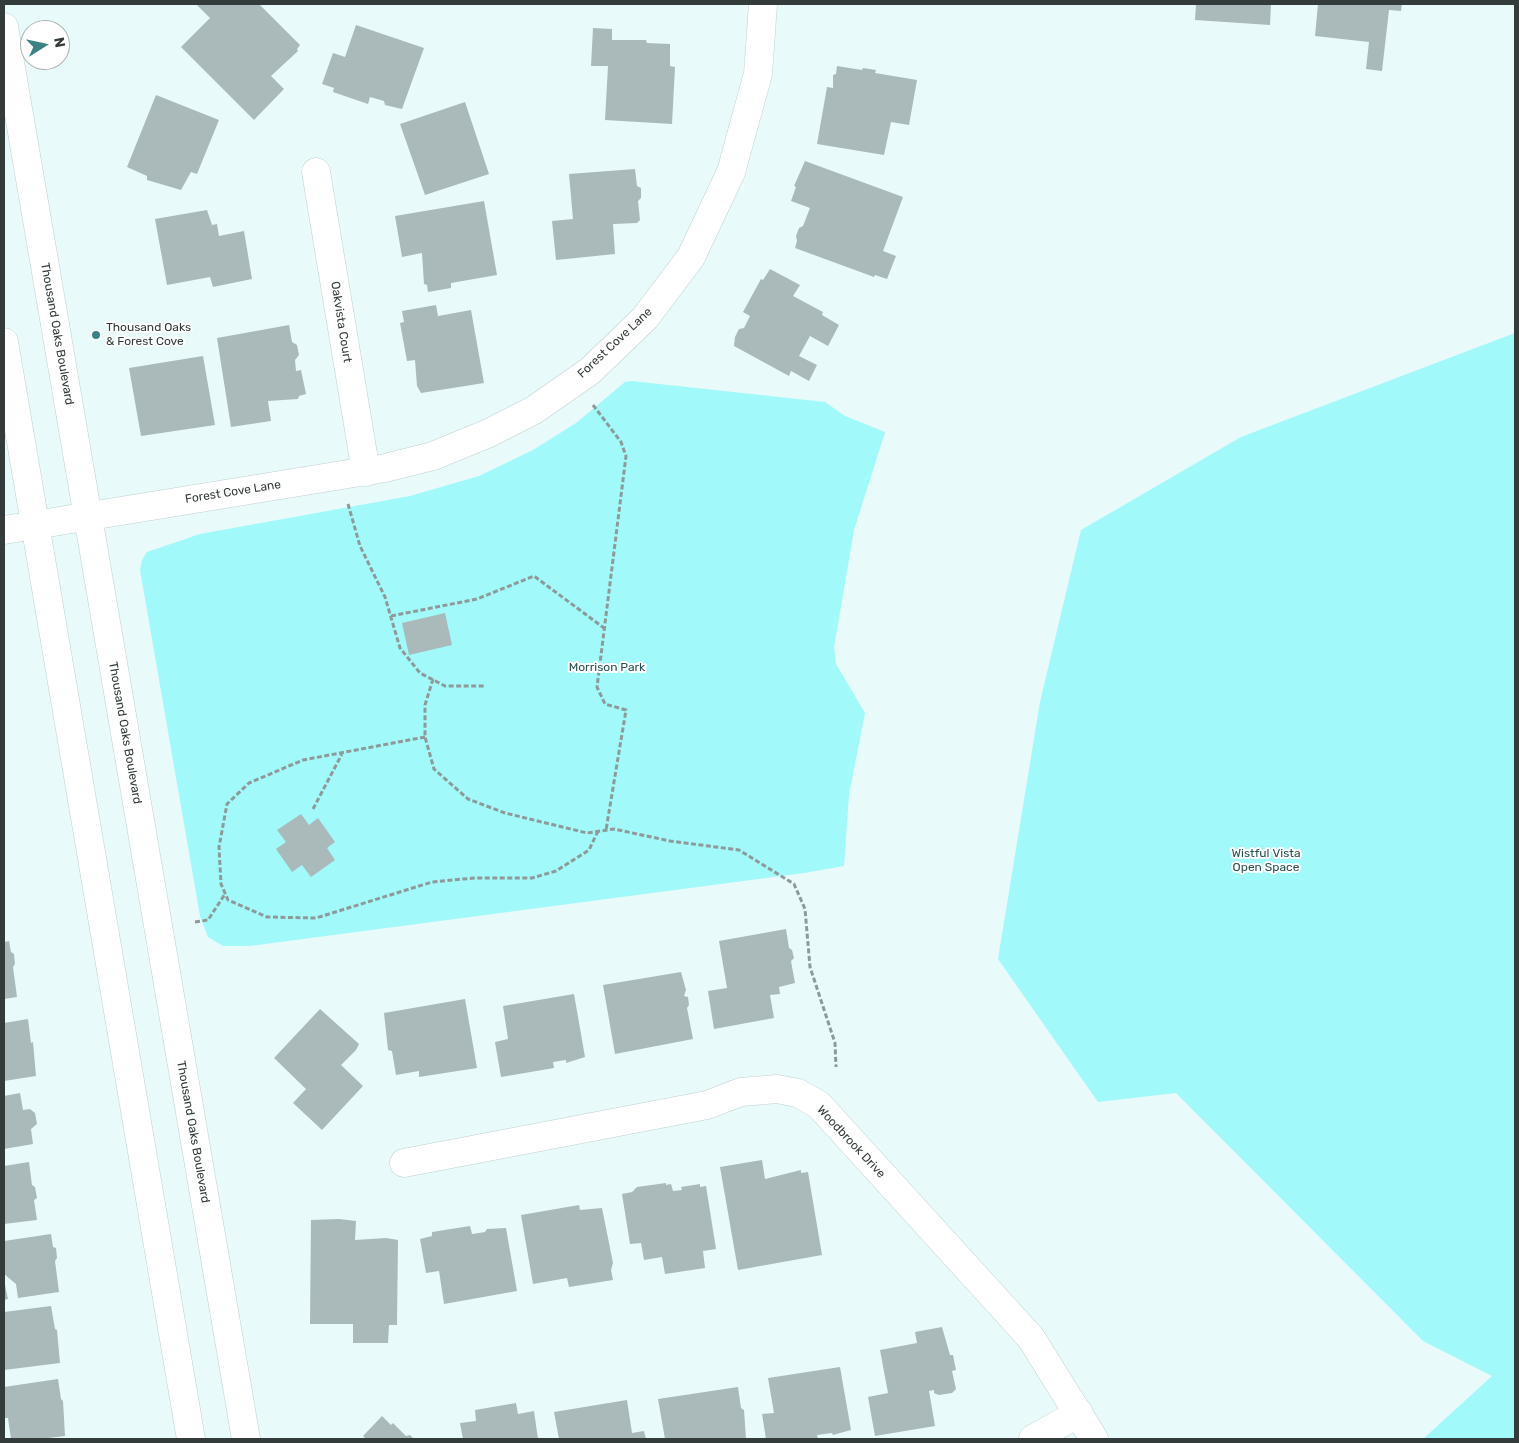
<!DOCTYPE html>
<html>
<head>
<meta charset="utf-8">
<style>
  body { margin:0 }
  #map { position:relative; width:1519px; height:1443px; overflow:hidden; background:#e8fafa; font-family:Rubik,sans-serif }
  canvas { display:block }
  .frame { position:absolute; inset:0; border:5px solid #343b3b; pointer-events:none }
  .north { position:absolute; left:20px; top:20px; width:50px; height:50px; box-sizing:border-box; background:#fff; border:1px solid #aeb1b1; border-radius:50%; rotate:80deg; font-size:14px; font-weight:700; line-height:20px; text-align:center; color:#343b3b }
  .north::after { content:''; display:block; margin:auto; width:18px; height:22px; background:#3a8384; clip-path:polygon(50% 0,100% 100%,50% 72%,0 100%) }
</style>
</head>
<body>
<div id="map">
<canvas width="1519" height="1443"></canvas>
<div class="frame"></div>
<div class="north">N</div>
</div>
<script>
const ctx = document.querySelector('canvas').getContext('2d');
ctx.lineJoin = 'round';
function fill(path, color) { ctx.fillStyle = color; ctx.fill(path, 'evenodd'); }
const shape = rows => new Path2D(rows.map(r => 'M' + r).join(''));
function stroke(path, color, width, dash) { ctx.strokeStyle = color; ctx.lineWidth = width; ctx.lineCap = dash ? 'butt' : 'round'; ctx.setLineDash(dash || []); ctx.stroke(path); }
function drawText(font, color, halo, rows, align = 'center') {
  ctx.font = font + ' Rubik,sans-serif'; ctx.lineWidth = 4; ctx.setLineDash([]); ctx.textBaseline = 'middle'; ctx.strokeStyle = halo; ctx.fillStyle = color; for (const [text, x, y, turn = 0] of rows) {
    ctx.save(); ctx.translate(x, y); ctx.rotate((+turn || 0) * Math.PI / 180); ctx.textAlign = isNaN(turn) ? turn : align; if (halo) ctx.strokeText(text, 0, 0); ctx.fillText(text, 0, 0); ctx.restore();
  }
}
const green = shape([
  [1515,333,1515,1439,1423,1439,1492,1376,1423,1341,1176,1093,1098,1102,998,959,1040,702,1081,530,1241,437],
  [632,381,825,402,845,416,885,432,854,530,834,647,836,664,865,713,849,794,844,866,804,873,250,946,223,946,208,937,200,916,140,570,142,560,147,552,200,534,410,496,479,476,533,450,576,423,625,382]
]);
const building = shape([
  [196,4,259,4,300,45,297,49,298,51,271,76,284,89,254,120,181,47,210,18],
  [1196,4,1271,4,1270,25,1195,20],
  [1318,4,1402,4,1401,11,1389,10,1382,71,1366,69,1369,42,1315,36],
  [356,25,424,48,402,109,385,105,384,101,370,97,368,104,333,92,334,88,322,84,333,53,345,57],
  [593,28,612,29,612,40,646,40,647,43,670,44,670,66,675,67,672,124,605,120,608,66,591,66],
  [837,66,862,70,863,68,876,70,875,73,917,80,909,125,891,122,884,155,817,144,827,87,833,88,833,75,836,74],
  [156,95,219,120,197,174,191,172,181,190,147,180,147,176,127,167],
  [465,102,489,174,425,195,400,124],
  [805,161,903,197,883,251,896,256,887,279,875,275,874,277,795,248,797,241,796,236,799,228,803,226,810,208,791,201,796,187,794,186],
  [635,169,637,186,641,188,641,198,638,201,640,220,637,223,613,224,615,254,556,260,552,221,573,219,569,174],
  [484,201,497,275,451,283,451,288,428,292,427,285,424,284,422,253,402,257,395,216],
  [207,210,212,225,217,224,219,236,244,231,252,279,213,287,210,277,167,285,155,219],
  [770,269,800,285,793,296,823,312,822,315,839,325,828,346,810,336,799,356,817,365,809,381,791,371,789,376,734,346,735,337,739,329,744,328,750,316,743,312,761,279,763,280],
  [436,305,438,316,471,310,484,383,421,393,417,386,415,360,407,361,400,323,404,322,402,311],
  [289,325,292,342,297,345,299,355,295,360,296,371,301,370,306,394,299,396,298,399,268,401,271,421,231,427,217,338],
  [203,356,215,425,141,436,129,368],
  [445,613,452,645,409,655,402,623],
  [301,814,309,825,318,818,335,842,327,848,335,860,311,877,302,865,292,872,276,849,286,842,277,830],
  [786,929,789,948,792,950,794,958,791,961,795,983,779,987,780,994,770,995,774,1018,714,1029,708,991,727,988,719,941],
  [9,941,11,952,14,954,15,964,13,967,17,997,4,999,4,942],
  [681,972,686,990,684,996,688,997,689,1005,687,1008,693,1039,615,1054,603,985],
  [574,994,585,1057,566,1063,566,1060,553,1062,554,1068,501,1077,495,1042,508,1039,503,1006],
  [465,999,477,1068,419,1077,419,1071,396,1075,392,1051,388,1050,384,1013],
  [320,1009,359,1044,356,1050,341,1065,363,1086,322,1130,293,1103,306,1089,274,1058],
  [28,1019,31,1043,33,1042,36,1076,4,1081,4,1023],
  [20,1093,23,1110,30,1109,35,1113,37,1124,31,1129,33,1144,4,1149,4,1096],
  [762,1160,765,1179,801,1170,801,1173,808,1172,822,1255,738,1270,720,1167],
  [29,1162,32,1185,35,1187,37,1198,34,1200,37,1220,4,1224,4,1166],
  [666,1183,666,1185,671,1184,673,1191,682,1190,681,1187,700,1184,700,1187,706,1186,716,1249,703,1251,705,1268,665,1274,662,1257,644,1260,641,1243,630,1244,622,1194,632,1192,637,1187],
  [579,1205,580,1210,602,1208,613,1263,611,1270,613,1280,569,1287,567,1278,533,1284,521,1215],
  [339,1219,356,1221,355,1240,386,1238,398,1240,397,1325,389,1325,388,1343,353,1343,353,1324,310,1324,311,1220],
  [470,1226,472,1234,485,1232,487,1229,506,1228,517,1291,444,1304,439,1271,426,1273,420,1239,432,1236,432,1232],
  [51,1234,53,1247,56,1248,57,1258,55,1261,59,1292,18,1298,16,1284,4,1274,4,1241],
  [4,1280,8,1299,4,1300],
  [51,1306,55,1329,57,1330,60,1363,4,1370,4,1312],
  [942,1327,950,1355,953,1355,956,1370,952,1371,956,1389,952,1393,939,1395,934,1393,934,1390,929,1391,935,1426,875,1436,868,1397,888,1393,880,1350,917,1343,915,1332],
  [840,1367,851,1430,833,1435,832,1433,817,1435,818,1439,766,1439,762,1414,774,1413,768,1378],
  [58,1379,61,1399,63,1401,65,1436,40,1439,11,1439,8,1418,4,1418,4,1387],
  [738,1387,741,1408,744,1410,746,1439,665,1439,658,1399],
  [627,1400,632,1433,644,1431,646,1439,559,1439,554,1412],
  [516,1403,518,1414,534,1411,538,1439,463,1439,460,1423,476,1421,475,1410],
  [382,1416,391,1425,393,1423,406,1436,410,1435,414,1439,366,1439,363,1436]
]);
const path = shape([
  [593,405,621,442,626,456,597,687,605,704,626,710,606,830],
  [348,504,360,546,385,597,400,648,420,673,445,686,484,686],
  [391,616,477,599,534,576,604,628],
  [433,679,425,705,425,737,434,769,468,799,505,813,587,833,614,829,670,841,739,850,794,884,805,909,810,967,835,1043,836,1067],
  [425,737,303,760,249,783,227,804,219,847,221,884,228,900,267,917,316,918,432,882,474,878,532,878,556,871,589,850,598,831],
  [313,809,342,754],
  [195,922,208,920,225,894]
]);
const street = shape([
  [316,172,366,472],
  [4,530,385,468,433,456,489,433,534,410,590,371,645,318,691,257,731,172,758,74,763,4],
  [404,1163,707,1105,741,1092,777,1089,798,1093,819,1105,1031,1338,1094,1439],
  [1033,1439,1079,1413]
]);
const secondary = shape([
  [4,27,246,1439],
  [4,342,191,1439]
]);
const markers = [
  [96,335,5,"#3a8384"]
];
const streetNames = [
  ["Oakvista Court",341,322,81],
  ["Thousand Oaks Boulevard",57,334,80],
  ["Forest Cove Lane",615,343,-43],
  ["Forest Cove Lane",233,492,-9],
  ["Thousand Oaks Boulevard",125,733,80],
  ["Thousand Oaks Boulevard",193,1132,80],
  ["Woodbrook Drive",851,1142,47]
];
const poiNames = [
  ["Thousand Oaks",106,328],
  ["& Forest Cove",106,342]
];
const parkNames = [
  ["Morrison Park",607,668],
  ["Wistful Vista",1266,854],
  ["Open Space",1266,868]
];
fill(green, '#a1f9fa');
fill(building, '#aababa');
stroke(street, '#bfd0d0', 29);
stroke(secondary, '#bfd0d0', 29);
stroke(path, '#8e9a9a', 3, [5, 2.5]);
stroke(street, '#fff', 28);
stroke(secondary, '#fff', 28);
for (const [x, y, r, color] of markers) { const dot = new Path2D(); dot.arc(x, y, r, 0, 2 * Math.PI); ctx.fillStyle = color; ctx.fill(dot); stroke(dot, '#fff', 2); }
drawText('12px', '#343b3b', '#fff', streetNames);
drawText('12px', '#343b3b', '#fff', poiNames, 'left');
drawText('12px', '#275151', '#fff', parkNames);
</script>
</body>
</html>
